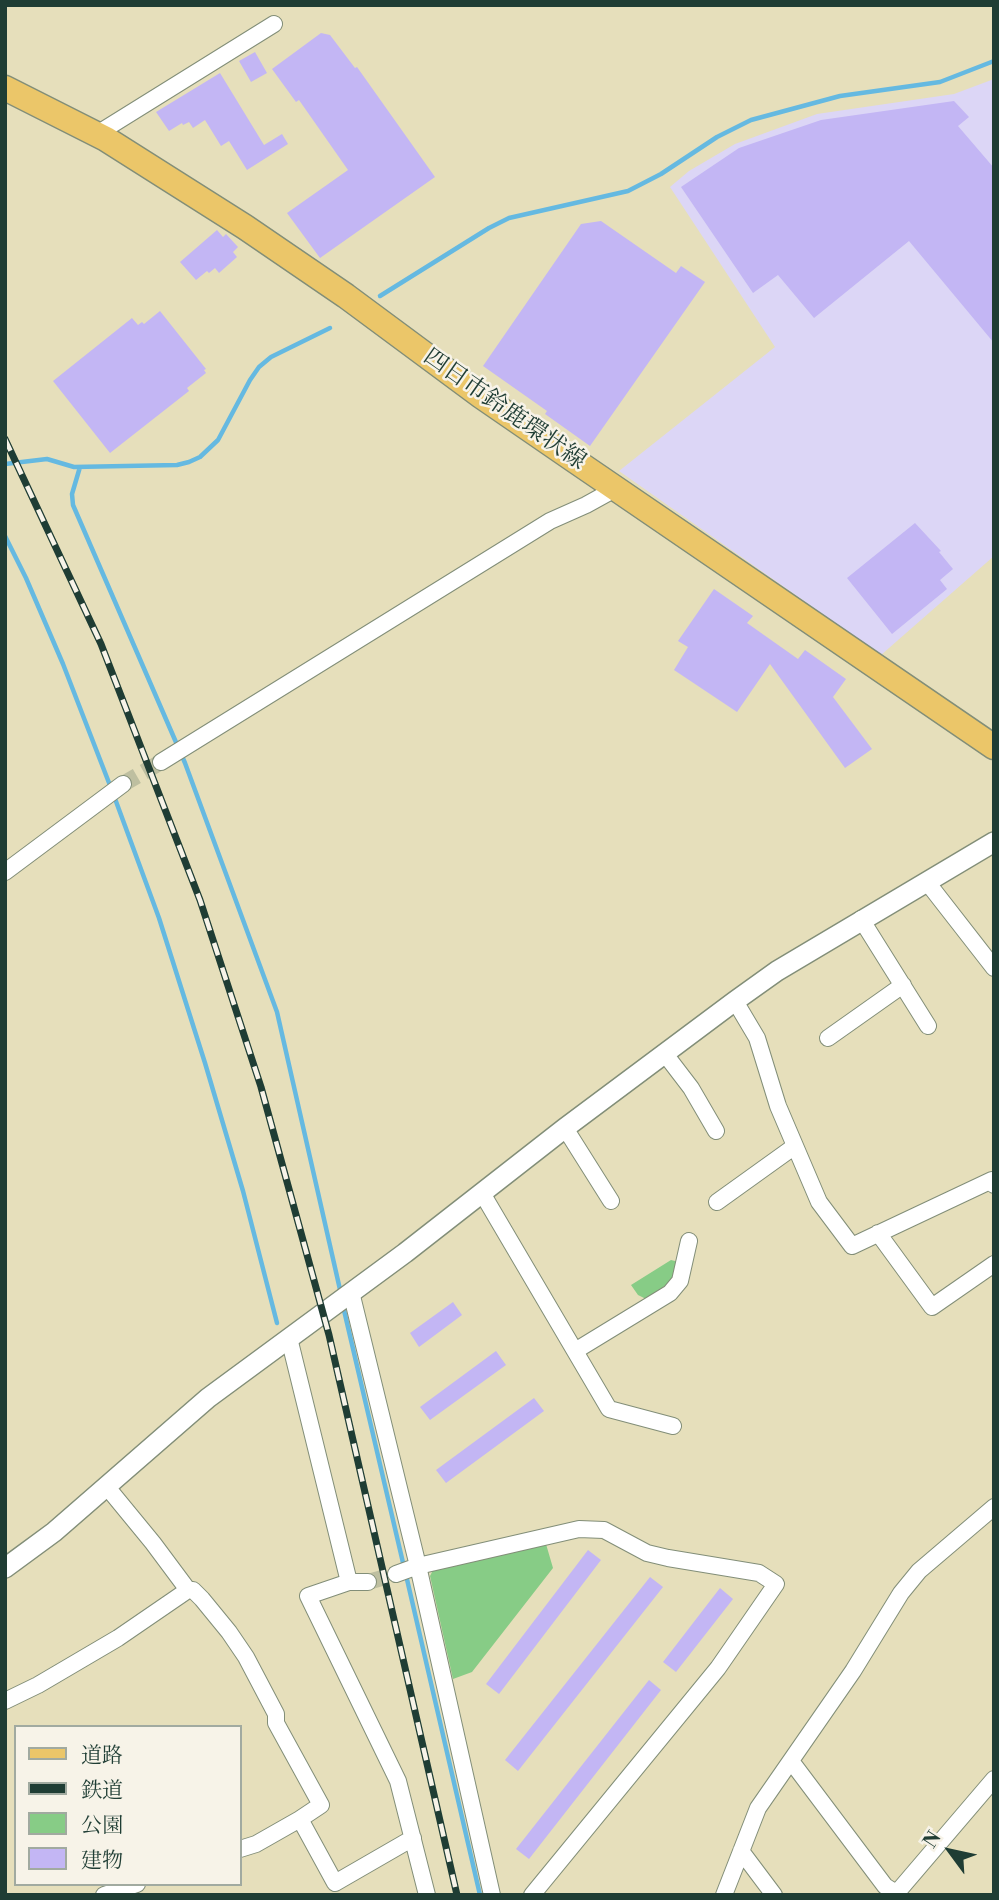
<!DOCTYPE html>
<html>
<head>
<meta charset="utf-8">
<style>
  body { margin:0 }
  #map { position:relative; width:999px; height:1900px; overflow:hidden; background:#e6dfbb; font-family:"Libre Bodoni","Noto Serif JP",serif }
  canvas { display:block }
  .frame { position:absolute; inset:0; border:7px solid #1f3d34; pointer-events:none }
  .legend { position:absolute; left:14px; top:1725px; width:228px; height:161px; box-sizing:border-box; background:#f7f3e8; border:2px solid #a1aaa0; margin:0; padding:9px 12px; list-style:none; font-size:21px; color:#1f3d34 }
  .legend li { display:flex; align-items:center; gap:14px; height:35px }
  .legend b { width:35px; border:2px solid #a1aaa0 }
  .north { position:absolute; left:915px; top:1816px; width:70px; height:70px; -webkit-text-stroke:5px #f7f3e8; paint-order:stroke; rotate:303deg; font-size:19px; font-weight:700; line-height:28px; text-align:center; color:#1f3d34 }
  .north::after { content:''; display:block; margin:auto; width:24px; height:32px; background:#1f3d34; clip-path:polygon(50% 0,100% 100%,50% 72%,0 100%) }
</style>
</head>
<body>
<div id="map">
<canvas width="999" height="1900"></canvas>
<div class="frame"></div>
<ul class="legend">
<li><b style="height:9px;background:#ebc669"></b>道路</li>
<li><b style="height:9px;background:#1f3d34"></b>鉄道</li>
<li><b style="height:19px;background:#87cc86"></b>公園</li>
<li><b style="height:19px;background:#c3b6f4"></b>建物</li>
</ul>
<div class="north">N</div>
</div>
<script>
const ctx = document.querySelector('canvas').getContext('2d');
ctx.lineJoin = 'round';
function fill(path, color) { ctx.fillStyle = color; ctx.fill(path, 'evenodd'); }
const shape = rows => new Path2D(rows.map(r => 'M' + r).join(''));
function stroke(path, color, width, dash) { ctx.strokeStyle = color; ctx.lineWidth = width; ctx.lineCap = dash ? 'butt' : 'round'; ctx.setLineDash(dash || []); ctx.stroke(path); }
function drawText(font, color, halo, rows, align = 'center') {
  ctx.font = font + ' "Libre Bodoni","Noto Serif JP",serif'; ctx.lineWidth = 5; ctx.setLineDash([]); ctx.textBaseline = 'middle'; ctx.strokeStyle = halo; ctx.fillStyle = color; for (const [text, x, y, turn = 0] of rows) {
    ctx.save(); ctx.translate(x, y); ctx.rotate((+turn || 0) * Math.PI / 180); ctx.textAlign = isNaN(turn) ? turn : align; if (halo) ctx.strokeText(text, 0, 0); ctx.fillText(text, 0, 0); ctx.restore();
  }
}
const built = shape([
  [994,79,994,556,881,655,619,471,775,347,670,187,689,171,735,144,817,114,954,94]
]);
const green = shape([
  [671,1260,679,1262,675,1275,669,1283,646,1299,638,1295,631,1285],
  [546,1544,553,1568,472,1672,453,1679,430,1576,433,1570]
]);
const stream = shape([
  [380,296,489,228,509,218,628,191,661,174,717,137,751,120,840,96,940,82,994,61],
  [5,464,47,459,74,467,177,465,189,462,200,457,218,440,250,380,259,367,271,357,330,328],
  [80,467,72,494,73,505,185,763,277,1012,341,1294],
  [5,536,26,578,63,664,111,788],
  [114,796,159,918,205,1063,243,1191,277,1323],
  [343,1306,404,1567],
  [406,1575,480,1895]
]);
const building = shape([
  [321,33,330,35,355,68,357,67,435,177,320,258,287,213,348,170,299,100,296,102,272,69],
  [255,52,267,73,251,82,239,61],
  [220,73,264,145,282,134,288,144,247,170,229,141,221,146,205,120,193,128,189,122,183,125,182,123,169,131,156,112],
  [954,101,969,117,958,126,994,168,994,343,909,241,814,318,778,275,753,293,681,187,739,148,821,120],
  [601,221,676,273,681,266,705,282,590,446,545,414,547,411,483,366,581,224],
  [217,230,223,237,226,234,238,247,233,252,237,257,219,273,215,268,209,273,207,271,196,280,180,262],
  [160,311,206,369,204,370,206,373,187,388,189,391,110,453,53,381,132,318,138,325,142,322,144,324],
  [915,523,941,551,939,552,953,569,940,580,947,589,892,634,847,578],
  [714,589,753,616,747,623,798,659,805,650,846,679,833,697,872,749,845,768,770,664,737,712,674,670,688,647,678,641],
  [453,1302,462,1315,419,1347,410,1333],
  [496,1351,506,1365,430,1420,420,1407],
  [534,1398,544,1411,446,1483,436,1470],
  [588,1550,601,1560,499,1694,486,1684],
  [650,1577,663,1587,518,1771,505,1760],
  [720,1588,733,1599,676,1672,663,1662],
  [649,1680,661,1690,529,1859,516,1849]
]);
const minorTunnel = shape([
  [123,784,161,762],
  [368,1582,396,1574]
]);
const minor = shape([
  [97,134,274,24],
  [161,762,550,521,586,505,615,489],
  [5,872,123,784],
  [927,882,994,968],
  [861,919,928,1026],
  [735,1001,757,1038,778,1106,819,1202,852,1246,992,1180,994,1185],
  [828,1038,903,985],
  [665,1054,691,1088,716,1131],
  [565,1128,611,1201],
  [482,1193,609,1409,673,1426],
  [717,1202,795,1146],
  [878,1233,932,1307,994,1264],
  [351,1292,418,1566,492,1895],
  [289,1338,349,1582,308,1596,398,1781,427,1895],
  [575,1351,670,1293,680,1281,689,1241],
  [396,1574,418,1566,579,1529,604,1530,647,1553,668,1558,759,1573,776,1584,718,1668,532,1895],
  [349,1582,368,1582],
  [188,1590,193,1590,202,1599,229,1632,246,1657,276,1714,276,1723,321,1805,300,1819],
  [5,1701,38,1685,118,1638,188,1590,153,1543,107,1487],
  [791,1761,885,1886,896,1893],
  [240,1849,256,1844,300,1819,335,1883,413,1838],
  [741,1851,774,1895],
  [104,1895,137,1884],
  [724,1895,758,1808,853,1671,901,1593,919,1571,994,1507],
  [895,1895,994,1779]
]);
const tertiary = shape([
  [5,1568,54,1532,208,1398,405,1253,565,1128,735,1001,777,971,994,842]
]);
const primary = shape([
  [5,88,106,139,245,227,346,296,481,396,574,460,994,747]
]);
const rail = shape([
  [5,439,101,644,200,900,261,1087,329,1335,457,1895]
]);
const streetNames = [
  ["四日市鈴鹿環状線",504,410,35]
];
fill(built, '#dcd6f6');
fill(green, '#87cc86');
stroke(stream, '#65b9e1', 4.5);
fill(building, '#c3b6f4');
stroke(minorTunnel, '#bebfa0', 16, [16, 8]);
stroke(minor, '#828e78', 18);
stroke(tertiary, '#828e78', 22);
stroke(primary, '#828e78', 27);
stroke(minor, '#fff', 16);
stroke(tertiary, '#fff', 19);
stroke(primary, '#ebc669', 24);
stroke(rail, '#1f3d34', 7);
stroke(rail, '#f7f3e8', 4.5, [13]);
drawText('24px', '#1f3d34', '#f7f3e8', streetNames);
</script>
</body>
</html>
